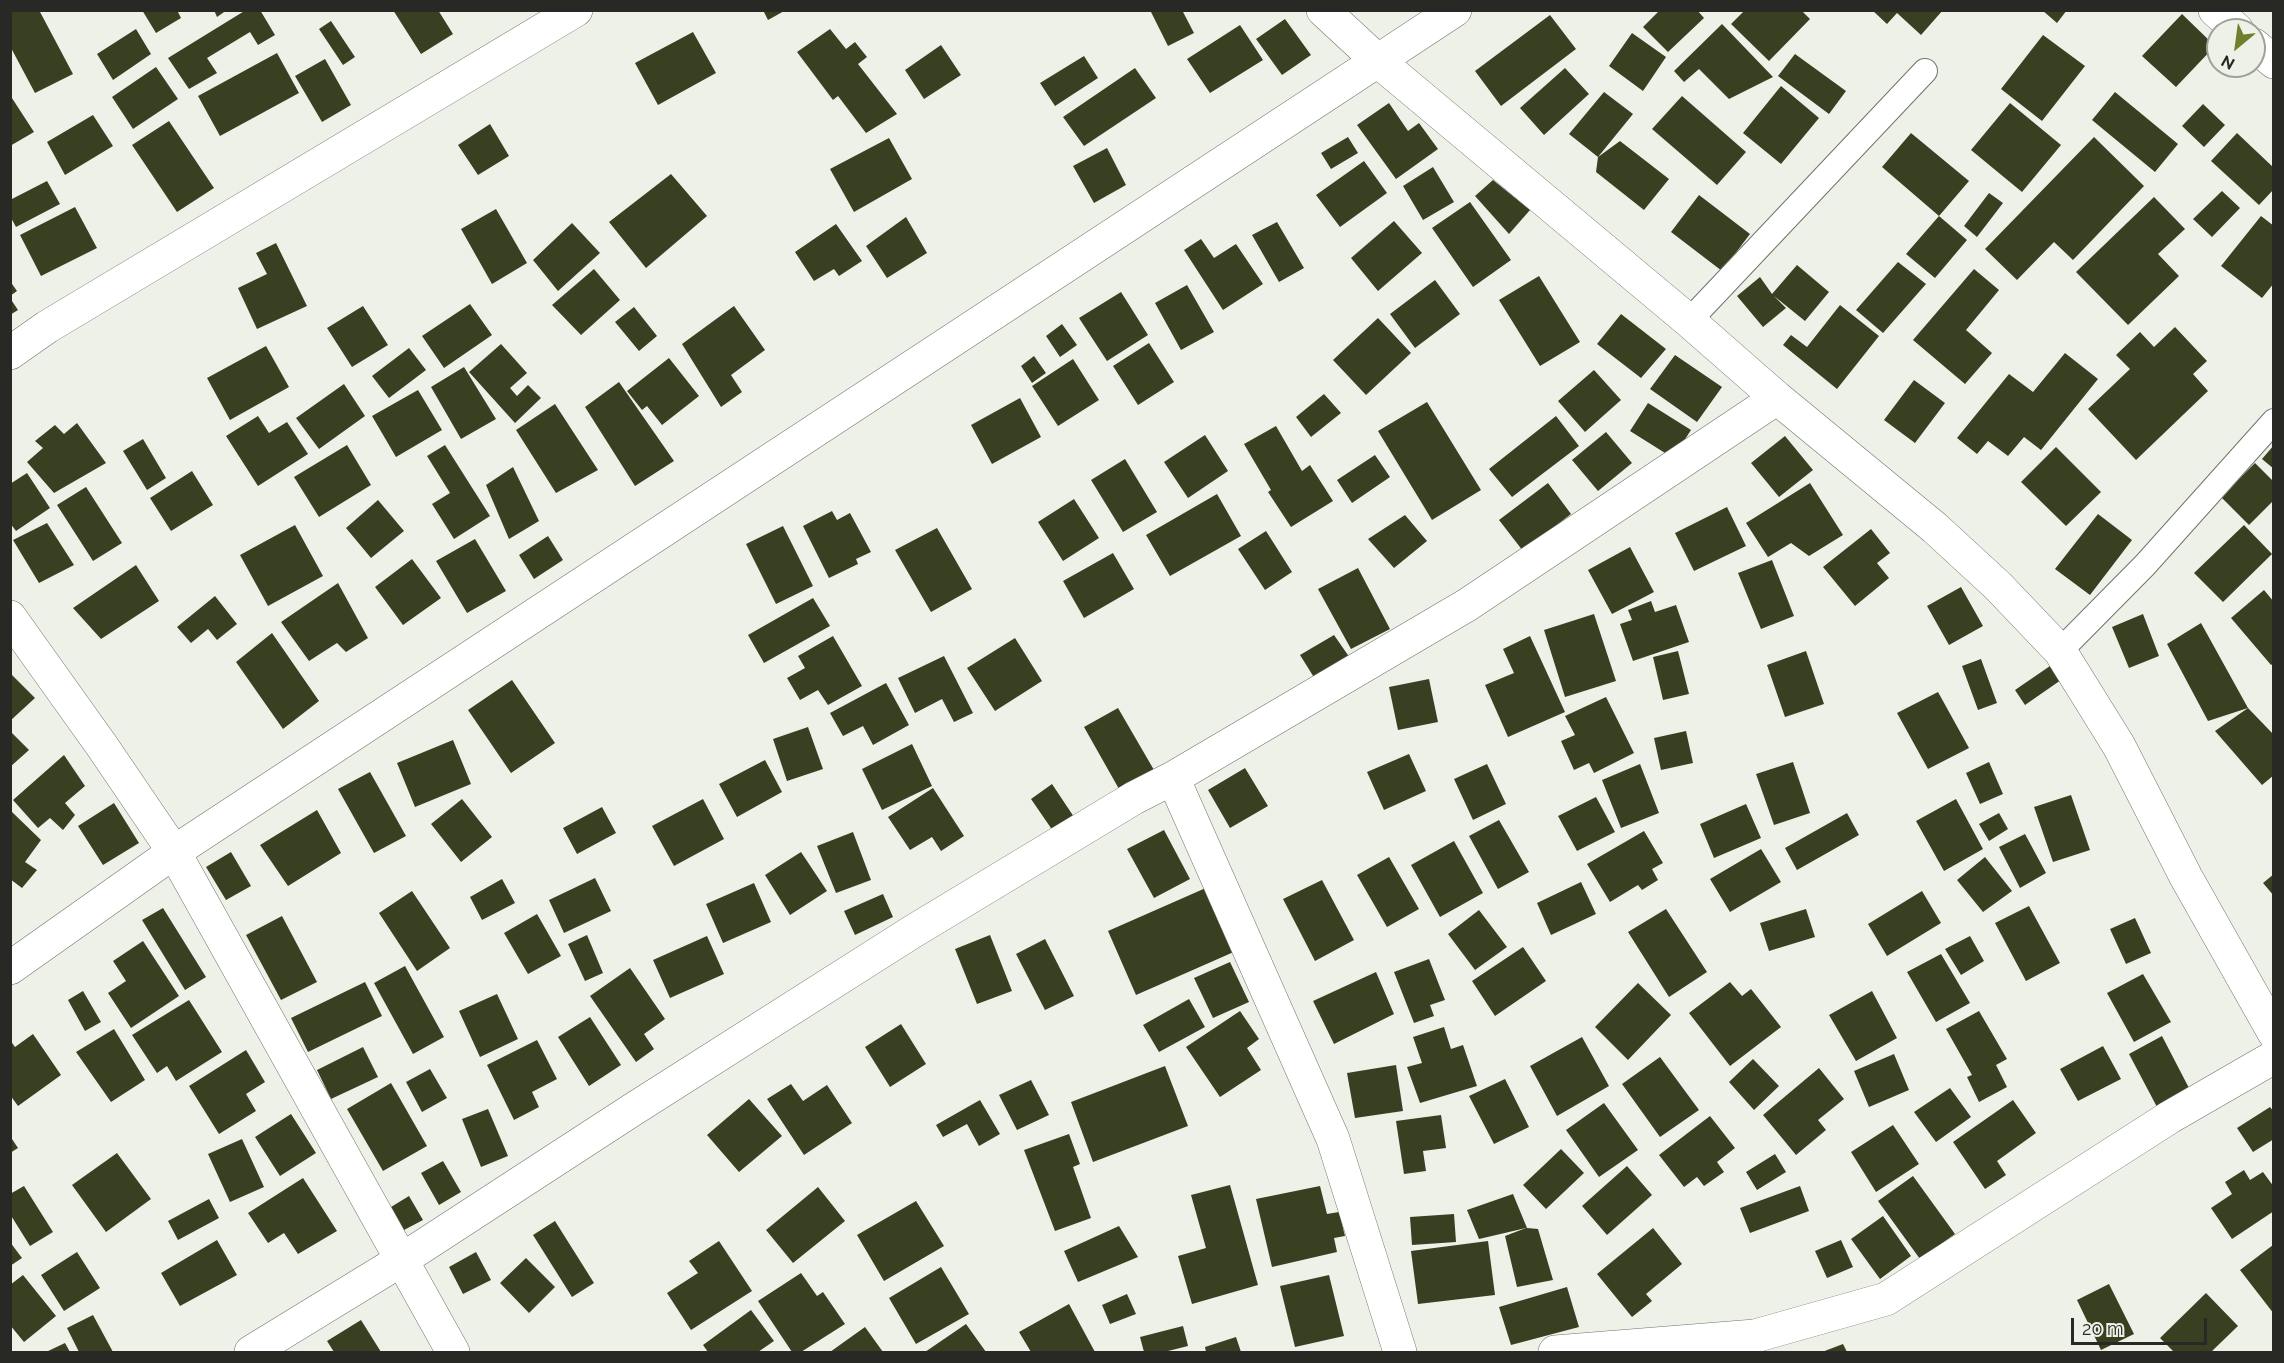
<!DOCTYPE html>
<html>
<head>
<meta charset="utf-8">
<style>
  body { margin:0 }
  #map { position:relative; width:2284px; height:1363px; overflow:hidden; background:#eef1e7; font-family:Raleway,sans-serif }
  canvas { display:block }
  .frame { position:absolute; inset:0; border:12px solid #282925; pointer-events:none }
  .north { position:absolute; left:2206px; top:18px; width:60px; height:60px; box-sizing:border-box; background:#eef1e7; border:2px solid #9fa199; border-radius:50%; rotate:209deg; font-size:16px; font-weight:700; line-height:24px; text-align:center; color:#282925 }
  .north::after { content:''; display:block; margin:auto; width:21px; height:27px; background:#6e7f2e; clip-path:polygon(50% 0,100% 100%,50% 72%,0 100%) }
  .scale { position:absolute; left:2071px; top:1318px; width:136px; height:27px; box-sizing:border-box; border:3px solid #282925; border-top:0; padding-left:8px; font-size:18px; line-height:21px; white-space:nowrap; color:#282925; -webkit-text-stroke:4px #eef1e7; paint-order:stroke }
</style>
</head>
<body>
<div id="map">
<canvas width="2284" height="1363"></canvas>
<div class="frame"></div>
<div class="north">N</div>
<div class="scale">20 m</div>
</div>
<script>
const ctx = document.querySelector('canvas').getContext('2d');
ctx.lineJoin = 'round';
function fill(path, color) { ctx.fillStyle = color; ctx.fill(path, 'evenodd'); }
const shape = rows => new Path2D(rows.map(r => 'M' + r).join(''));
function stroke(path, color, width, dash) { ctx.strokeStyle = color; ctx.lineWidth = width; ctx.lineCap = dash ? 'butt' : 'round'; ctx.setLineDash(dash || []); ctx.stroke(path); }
const building = shape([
  [10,10,39,10,73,74,35,93,10,46],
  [142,10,177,10,181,18,156,33],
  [214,10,227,10,217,17],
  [246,10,260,10,275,35,258,45,250,32,207,58,217,73,189,89,168,58],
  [393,10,438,10,453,34,421,54],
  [763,10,786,10,768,20],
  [1150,10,1182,10,1194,33,1168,46],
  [1660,10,1697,10,1704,18,1668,52,1643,27],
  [1745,10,1801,10,1810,19,1769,61,1731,24],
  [1872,10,1943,10,1921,35,1897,13,1887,24],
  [2042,10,2067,10,2057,23],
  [2182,14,2215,46,2176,87,2142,56],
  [1550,15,1576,49,1501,106,1475,71],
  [1285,19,1311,55,1282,75,1256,39],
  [331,21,355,57,343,65,319,29],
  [1722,24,1773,77,1729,99,1699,69,1684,82,1674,71],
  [1240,25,1263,60,1210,93,1187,59],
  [136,29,151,54,113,80,97,54],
  [830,29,846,49,855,42,867,57,858,64,897,114,866,133,838,96,833,100,797,52],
  [693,32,716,73,658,105,635,63],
  [1632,33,1666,57,1643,91,1609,66],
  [2043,35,2085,66,2042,121,2001,89],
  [941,45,961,75,924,99,905,70],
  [277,53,299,93,220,136,198,96],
  [1795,54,1846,91,1829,114,1778,76],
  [1084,56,1098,78,1055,106,1040,83],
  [325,59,351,105,322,122,295,76],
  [156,67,178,99,133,129,112,97],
  [1135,68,1156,98,1084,146,1063,117],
  [1565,68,1589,94,1544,135,1520,108],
  [1781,86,1819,118,1781,164,1743,133],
  [1604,92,1633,114,1598,157,1620,141,1669,179,1644,210,1596,172,1598,157,1569,134],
  [2115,92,2178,144,2155,172,2092,120],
  [10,95,34,132,10,146],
  [1682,96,1746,152,1717,185,1652,129],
  [1389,103,1408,131,1419,123,1438,149,1396,179,1357,125],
  [2010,103,2061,145,2022,192,1971,150],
  [2203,104,2225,125,2204,147,2182,126],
  [93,115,113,146,65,175,47,142],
  [169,121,214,188,177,212,132,145],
  [490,124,509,156,478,175,458,145],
  [1911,133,1969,181,1939,216,1967,240,1935,278,1906,254,1939,216,1882,167],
  [2237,133,2274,168,2274,189,2259,205,2211,161],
  [1348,137,1358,153,1331,169,1321,153],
  [2094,137,2144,186,2073,260,2054,242,2017,280,1985,249],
  [889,138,912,179,854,212,830,169],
  [1107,148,1126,185,1094,203,1073,166],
  [1364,161,1387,193,1340,227,1316,195],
  [1433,167,1454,202,1423,220,1403,186],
  [671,174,707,216,646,268,609,222],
  [1493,180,1530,210,1509,234,1475,196],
  [47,181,60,204,16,227,10,216,10,200],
  [2222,191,2240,208,2212,237,2193,219],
  [1989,193,2003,203,1977,237,1964,226],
  [1699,195,1750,234,1722,271,1671,232],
  [2154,197,2185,229,2158,254,2179,276,2128,325,2076,272],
  [1470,202,1511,260,1473,287,1432,228],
  [75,207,97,248,41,276,20,235],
  [496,209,527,263,492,284,461,229],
  [2261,216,2274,226,2274,283,2262,298,2221,266],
  [906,217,927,253,887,278,866,246],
  [1394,221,1422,253,1378,291,1351,258],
  [1277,222,1304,268,1279,282,1252,235],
  [572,223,600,253,558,291,533,260],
  [836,224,862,261,839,276,834,269,814,281,795,252],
  [1201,239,1214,258,1236,244,1263,284,1223,310,1184,250],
  [276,243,307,306,257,329,238,288,267,274,256,253],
  [1898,262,1926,284,1883,333,1856,310],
  [1797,265,1829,292,1805,321,1774,296,1786,308,1763,327,1737,296,1760,277,1772,294],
  [594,269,620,300,581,335,552,305],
  [1974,269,1999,290,1966,330,1992,353,1965,384,1913,340],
  [1539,276,1580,342,1540,366,1499,300],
  [1435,280,1460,314,1415,348,1390,314],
  [10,281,17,291,10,296],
  [1187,285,1214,332,1181,350,1155,303],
  [1121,292,1148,335,1107,361,1079,318],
  [10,298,18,310,10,315],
  [470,304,492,335,444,368,422,336],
  [1840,305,1879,336,1837,389,1783,345,1791,335,1807,347],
  [363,306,388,345,352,367,327,328],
  [734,306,765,350,731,375,742,392,721,407,682,344],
  [634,307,657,336,639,351,615,322],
  [1621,314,1666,349,1641,378,1597,344],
  [1378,318,1411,353,1366,395,1333,360],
  [1062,324,1077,345,1060,357,1046,336],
  [2175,327,2207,361,2193,374,2208,391,2136,460,2088,409,2130,369,2116,355,2140,332,2154,347],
  [1149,343,1174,382,1138,405,1113,366],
  [501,344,527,373,510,388,517,396,528,385,541,398,515,423,469,372],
  [266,346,289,387,230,420,207,378],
  [409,348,426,370,389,398,372,376],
  [2065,353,2098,379,2041,450,2024,437,2008,456,1988,441,1977,454,1957,438,2009,374,2033,392],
  [1675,355,1722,387,1697,422,1650,389],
  [1034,356,1046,373,1032,383,1021,366],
  [669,358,699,396,662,425,647,406,642,410,627,391],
  [1073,359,1099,400,1058,426,1032,386],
  [464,367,496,419,461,439,431,387],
  [1594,370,1621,400,1585,432,1558,401],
  [1914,380,1945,403,1915,443,1884,420],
  [619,382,674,461,635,486,585,407],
  [344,384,365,416,319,449,296,418],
  [418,390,442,430,396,457,372,416],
  [1324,394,1341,413,1311,437,1296,417],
  [1020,398,1041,437,992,464,971,425],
  [1427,402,1481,490,1432,520,1378,431],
  [1648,403,1691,430,1673,458,1630,431],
  [555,404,598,470,556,493,516,430],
  [258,416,269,433,287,422,308,454,258,486,226,436],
  [1556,416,1579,446,1512,497,1489,469],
  [77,423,106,463,54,493,27,462,43,448,35,441,55,425,64,434],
  [1276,426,1302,471,1310,465,1333,501,1291,527,1268,492,1271,490,1244,444],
  [1606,432,1632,463,1598,491,1572,460],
  [1205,435,1228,471,1188,498,1164,462],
  [1785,436,1813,470,1779,497,1751,463],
  [143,439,166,478,147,490,123,451],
  [347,445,371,485,319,517,294,477],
  [445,445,490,516,454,539,432,504,450,493,427,456],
  [2274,445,2274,469,2262,459],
  [2056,447,2101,492,2066,526,2021,482],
  [1375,455,1390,477,1352,503,1337,480],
  [1125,459,1157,512,1123,532,1091,480],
  [2255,463,2274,482,2274,500,2249,525,2221,497],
  [513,467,539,521,509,539,486,485],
  [192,471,213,505,171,531,150,498],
  [27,473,50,508,16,531,10,523,10,484],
  [1548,483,1571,514,1523,551,1499,520],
  [1810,483,1843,535,1809,556,1791,543,1768,557,1746,523],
  [86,487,122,543,93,561,57,505],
  [1217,494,1241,536,1170,576,1146,535],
  [1074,499,1099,538,1063,561,1038,522],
  [378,500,404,531,371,558,346,528],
  [1727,507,1746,546,1694,571,1675,533],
  [832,511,837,520,850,513,871,552,856,559,858,564,829,578,803,526],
  [2098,514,2132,540,2090,595,2055,569],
  [1405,515,1427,541,1394,568,1368,539],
  [47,523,74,565,39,583,13,540],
  [295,525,323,576,268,606,240,555],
  [2244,525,2272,554,2223,602,2194,573],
  [783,526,813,586,776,604,746,544],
  [937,528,972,589,931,612,895,550],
  [1871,529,1890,553,1877,563,1889,578,1855,606,1823,567],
  [1266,531,1292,572,1265,590,1238,549],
  [548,536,563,560,534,579,519,555],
  [475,539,506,591,467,613,436,561],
  [1630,547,1654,592,1612,614,1588,570],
  [1113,553,1134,589,1084,618,1063,581],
  [412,559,441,598,403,625,375,587],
  [1772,560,1794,616,1761,629,1738,573],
  [136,565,159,601,101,639,73,608],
  [1358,568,1390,629,1351,649,1318,589],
  [338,583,368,638,346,652,337,643,309,661,281,622],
  [1961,587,1983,626,1949,645,1927,606],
  [2264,590,2274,602,2274,663,2271,665,2231,618],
  [215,596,237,624,217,640,208,629,191,643,177,627],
  [813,598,830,626,764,663,748,635],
  [1651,601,1655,612,1676,605,1689,642,1633,661,1620,624,1632,620,1628,610],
  [1594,614,1616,681,1565,697,1544,630],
  [2143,614,2159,656,2129,668,2112,627],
  [2201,623,2248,708,2274,735,2274,775,2262,785,2215,731,2248,708,2208,721,2167,644],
  [272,633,319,701,283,729,236,662],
  [1334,635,1350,658,1315,679,1300,655],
  [833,636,862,686,828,705,818,690,800,700,787,678,805,668,798,656],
  [1530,636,1565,712,1508,737,1485,685,1514,673,1503,649],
  [1015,638,1042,681,995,711,967,668],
  [1678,651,1689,694,1663,700,1653,657],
  [1806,651,1824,704,1785,717,1767,665],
  [944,656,973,713,954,722,942,699,915,713,898,678],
  [1981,659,1997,703,1978,710,1962,666],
  [2050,666,2061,680,2025,705,2015,690],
  [10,673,35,698,10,721],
  [1429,679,1438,722,1398,730,1389,687],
  [512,680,555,743,511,773,468,710],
  [886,683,909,725,873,745,863,726,843,736,830,713],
  [1938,692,1969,748,1928,769,1897,713],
  [1606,697,1634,753,1594,773,1589,763,1574,770,1561,741,1575,735,1565,716],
  [1118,708,1154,770,1119,789,1084,727],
  [808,727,823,769,787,781,773,739],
  [10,731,29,750,10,767],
  [1686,731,1693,763,1661,770,1654,738],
  [453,740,471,784,415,807,397,763],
  [912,744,932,786,882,810,862,769],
  [1409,754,1426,791,1384,810,1367,772],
  [64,755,85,786,65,803,75,815,63,830,50,818,38,828,13,800],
  [765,760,782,792,737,817,719,784],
  [1793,762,1810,813,1774,825,1756,774],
  [1989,762,2003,794,1980,804,1966,773],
  [1487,764,1506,804,1473,820,1454,779],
  [1640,764,1659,813,1621,828,1602,780],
  [1245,768,1268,806,1230,828,1208,790],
  [370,772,406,836,374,853,338,789],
  [1052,784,1074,817,1053,831,1031,799],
  [933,788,964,836,941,851,932,837,910,850,888,817],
  [2071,795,2090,850,2053,862,2034,807],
  [1596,797,1615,832,1577,851,1558,816],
  [462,799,492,837,461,862,431,824],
  [703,799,724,839,674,866,652,826],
  [1956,799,1983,849,1944,871,1916,821],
  [114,803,139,843,103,865,78,826],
  [1746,804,1761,838,1714,858,1700,824],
  [602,807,616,833,577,854,563,828],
  [317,810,341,853,288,886,260,845],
  [12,812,41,840,25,862,37,870,22,888,10,879,10,815],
  [1847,813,1859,835,1797,870,1785,848],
  [1999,813,2008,829,1989,841,1979,824],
  [1499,820,1529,872,1498,889,1469,836],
  [1164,830,1190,879,1154,898,1127,849],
  [1644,831,1663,863,1652,869,1658,880,1642,890,1638,885,1610,902,1587,864],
  [853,832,871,880,836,893,817,846],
  [2025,834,2046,873,2020,888,1999,847],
  [1454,841,1483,893,1440,917,1411,865],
  [1761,849,1781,882,1730,912,1710,879],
  [231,852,251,886,226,900,206,867],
  [801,852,827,891,790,915,765,875],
  [1389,857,1419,909,1387,927,1357,875],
  [1985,857,2012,891,1983,912,1957,880],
  [2274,874,2274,896,2263,883],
  [595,878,611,911,564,933,549,900],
  [502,879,515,903,482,920,470,897],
  [1322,880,1354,940,1315,961,1283,899],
  [1581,882,1596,914,1551,935,1537,903],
  [754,883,771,922,723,943,706,904],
  [1208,887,1236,951,1136,995,1108,931],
  [412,891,450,948,417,971,379,913],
  [1922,891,1941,923,1887,956,1868,924],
  [883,894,893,917,855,935,844,911],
  [2029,906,2060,963,2026,981,1995,923],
  [163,908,206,977,185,990,142,920],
  [1666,909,1707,972,1669,997,1628,932],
  [1806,909,1815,937,1769,951,1760,923],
  [1479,910,1507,947,1475,970,1448,934],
  [537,914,561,956,528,974,504,933],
  [282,916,317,982,281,1000,246,935],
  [2135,918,2151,953,2126,964,2110,929],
  [587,935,603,973,585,981,568,944],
  [990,935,1012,991,977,1004,955,949],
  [707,936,724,974,670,998,653,960],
  [1970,936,1984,961,1961,975,1945,949],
  [1045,939,1074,996,1045,1010,1016,954],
  [143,941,179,996,131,1028,108,993,126,981,113,961],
  [1523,947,1546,981,1495,1016,1472,981],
  [1941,954,1970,1003,1936,1022,1907,972],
  [1429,959,1445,1000,1430,1005,1434,1016,1414,1023,1394,972],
  [1230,962,1249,1002,1213,1018,1194,978],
  [405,966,444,1037,413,1054,374,983],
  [630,968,665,1019,644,1034,654,1049,636,1062,590,996],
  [1376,972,1394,1014,1334,1044,1313,1001],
  [2143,974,2171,1022,2134,1042,2107,993],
  [365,982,382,1016,308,1052,291,1018],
  [1730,982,1742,996,1751,989,1781,1027,1730,1066,1689,1013],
  [1638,983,1671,1015,1628,1060,1595,1027],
  [83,991,101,1022,85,1031,68,1000],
  [1872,991,1897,1038,1856,1061,1829,1015],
  [497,994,518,1039,480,1057,459,1011],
  [1189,999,1205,1027,1159,1052,1143,1025],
  [189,1000,222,1052,176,1081,167,1066,157,1073,132,1035],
  [1240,1011,1259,1039,1247,1048,1261,1070,1220,1097,1186,1047],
  [1979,1011,2007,1059,1996,1065,2007,1087,1979,1102,1967,1077,1972,1075,1946,1029],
  [590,1017,621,1065,589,1086,558,1037],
  [901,1024,926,1064,890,1087,865,1047],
  [1444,1027,1451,1049,1463,1045,1477,1086,1420,1103,1407,1067,1422,1063,1413,1037],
  [114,1029,145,1080,111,1102,76,1052],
  [33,1034,61,1075,18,1106,10,1095,10,1040,15,1047],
  [2162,1036,2190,1090,2157,1107,2129,1054],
  [1582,1037,1609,1086,1557,1116,1530,1066],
  [537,1040,557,1079,532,1092,539,1107,514,1120,487,1065],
  [2103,1046,2121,1079,2078,1101,2060,1069],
  [363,1047,378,1077,331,1099,317,1070],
  [246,1050,265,1082,246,1094,256,1111,219,1134,189,1086],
  [1894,1054,1909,1090,1869,1107,1854,1071],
  [1660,1057,1699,1110,1660,1137,1622,1084],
  [1753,1059,1779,1086,1754,1110,1729,1082],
  [1396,1065,1403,1111,1355,1118,1347,1073],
  [1165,1066,1188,1126,1093,1162,1071,1102],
  [1819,1068,1844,1099,1818,1120,1826,1130,1796,1155,1763,1115],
  [430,1069,447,1098,422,1112,406,1082],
  [1505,1079,1529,1127,1494,1144,1469,1096],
  [1031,1080,1049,1115,1017,1130,999,1095],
  [391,1083,427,1146,383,1171,347,1109],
  [791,1084,803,1101,827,1085,852,1123,804,1155,767,1099],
  [1950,1088,1971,1117,1936,1142,1914,1112],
  [749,1099,782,1136,739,1172,707,1135],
  [980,1100,1000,1134,979,1146,967,1124,943,1137,936,1125],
  [2013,1100,2036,1133,1997,1161,2006,1175,1985,1189,1953,1142],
  [1604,1103,1638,1150,1599,1177,1566,1130],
  [2270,1107,2274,1112,2274,1139,2253,1152,2237,1128],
  [488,1109,508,1156,481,1167,462,1119],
  [291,1114,316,1153,280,1176,255,1137],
  [1441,1115,1446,1148,1423,1151,1426,1171,1404,1174,1396,1121],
  [1710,1116,1735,1148,1717,1162,1724,1172,1704,1186,1697,1177,1684,1187,1659,1155],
  [1893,1125,1919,1164,1876,1192,1851,1152],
  [1069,1134,1080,1164,1073,1167,1091,1218,1055,1231,1024,1150],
  [10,1136,18,1148,10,1153],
  [242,1139,264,1187,230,1202,208,1154],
  [1561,1149,1584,1173,1546,1209,1523,1185],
  [117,1153,151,1199,106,1232,72,1185],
  [1775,1154,1786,1172,1757,1190,1746,1172],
  [443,1161,461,1192,439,1205,421,1173],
  [1627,1166,1652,1195,1607,1235,1582,1206],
  [2244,1170,2250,1180,2263,1172,2274,1187,2274,1211,2232,1239,2211,1208,2232,1194,2225,1182],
  [1913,1176,1955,1234,1920,1259,1878,1201],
  [303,1178,337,1231,298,1254,284,1233,268,1243,248,1213],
  [1230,1185,1258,1285,1192,1304,1178,1256,1206,1248,1191,1195],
  [24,1186,53,1232,30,1246,10,1214,10,1194],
  [1320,1186,1327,1214,1339,1212,1345,1236,1334,1238,1337,1252,1272,1267,1256,1199],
  [1800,1186,1809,1211,1750,1233,1740,1208],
  [818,1187,845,1221,793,1263,766,1230],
  [1513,1194,1527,1228,1538,1229,1553,1280,1517,1287,1505,1236,1526,1228,1479,1239,1467,1210],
  [409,1196,423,1220,404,1230,391,1207],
  [209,1199,219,1218,178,1240,168,1221],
  [916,1201,944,1246,884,1281,857,1235],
  [1454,1214,1456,1242,1412,1245,1410,1217],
  [1883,1216,1911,1256,1880,1279,1851,1239],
  [555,1221,594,1283,572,1297,533,1235],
  [1119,1226,1138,1257,1078,1282,1064,1251],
  [1653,1228,1682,1264,1646,1294,1652,1301,1632,1317,1597,1274],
  [217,1240,237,1275,180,1306,161,1273],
  [1841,1240,1853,1267,1827,1278,1815,1251],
  [719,1241,752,1291,691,1330,667,1293,698,1273,689,1261],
  [1488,1241,1495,1295,1418,1304,1411,1251],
  [10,1242,22,1258,10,1266],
  [2273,1245,2274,1246,2274,1314,2240,1270],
  [77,1252,100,1288,64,1311,41,1275],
  [476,1252,491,1280,463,1294,449,1267],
  [526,1258,555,1287,529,1313,500,1283],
  [941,1267,969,1314,916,1344,889,1298],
  [801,1273,817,1296,823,1292,845,1324,801,1352,792,1352,758,1301],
  [23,1275,56,1316,24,1342,10,1325,10,1285],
  [1329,1275,1344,1336,1295,1347,1280,1286],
  [2109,1284,2134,1334,2101,1350,2077,1300],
  [1567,1287,1579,1327,1511,1345,1499,1307],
  [2206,1293,2238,1326,2211,1352,2174,1352,2160,1338],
  [1127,1294,1136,1314,1110,1324,1102,1305],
  [1069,1304,1095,1352,1031,1352,1019,1332],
  [751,1310,774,1341,758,1352,708,1352,703,1345],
  [93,1315,113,1352,79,1352,67,1328],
  [361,1320,381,1352,334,1352,327,1341],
  [966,1324,986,1352,925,1352],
  [1183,1326,1188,1346,1164,1352,1144,1352,1140,1337],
  [865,1327,883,1352,830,1352],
  [1236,1337,1241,1352,1206,1352,1205,1347],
  [65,1343,70,1352,46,1352],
  [1843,1344,1847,1352,1822,1352]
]);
const service = shape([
  [1689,321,1925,71],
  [2060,651,2145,565,2274,421]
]);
const minor = shape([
  [1323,10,1378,61,1689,321,1777,398,1935,528,1998,586,2060,651,2119,746,2186,877,2274,1033],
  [2215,10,2237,30],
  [2254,45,2274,62],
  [10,353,47,327,576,10],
  [10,617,102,746,174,852,453,1352],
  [1173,778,1333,1139,1400,1352],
  [10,968,174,852,1455,10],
  [251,1352,403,1259,632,1110,912,932,1134,798,1173,778,1467,605,1777,398],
  [1555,1352,1755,1336,1886,1299,2170,1117,2274,1057]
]);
fill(building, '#394021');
stroke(service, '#71746b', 26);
stroke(minor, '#71746b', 34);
stroke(service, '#fff', 24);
stroke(minor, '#fff', 33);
</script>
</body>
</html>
